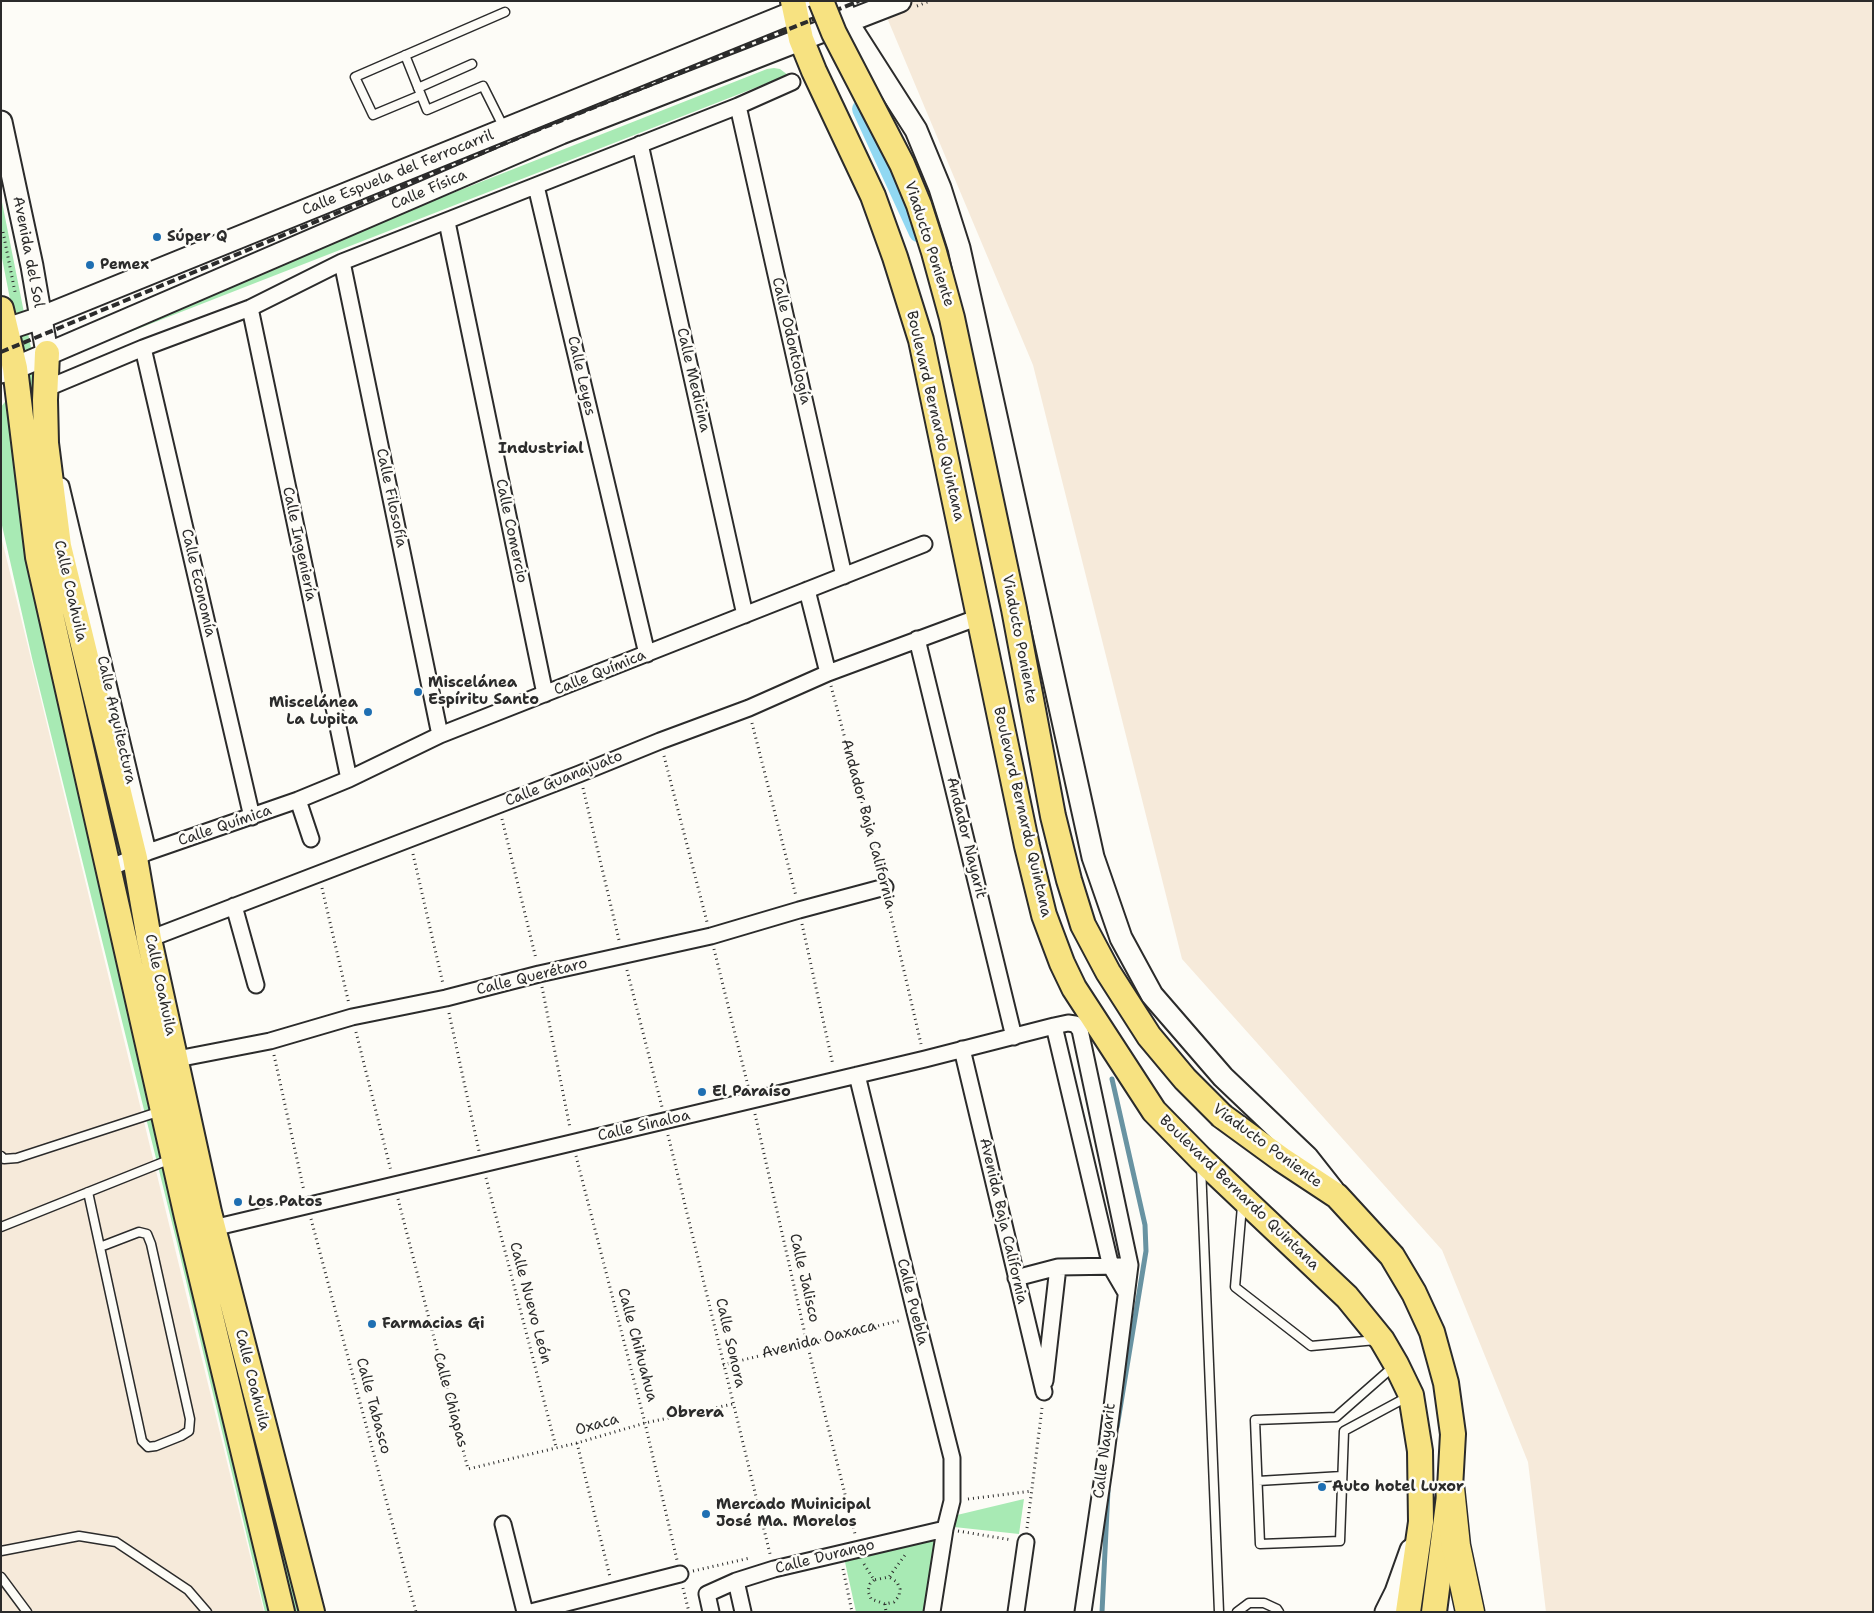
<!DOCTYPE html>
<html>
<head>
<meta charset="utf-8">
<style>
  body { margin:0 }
  #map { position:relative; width:1874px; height:1613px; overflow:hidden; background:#fdfcf7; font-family:"Shantell Sans",sans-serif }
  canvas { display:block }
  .frame { position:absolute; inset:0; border:2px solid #2b2b2b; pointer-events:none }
</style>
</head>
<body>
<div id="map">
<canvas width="1874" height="1613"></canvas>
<div class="frame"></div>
</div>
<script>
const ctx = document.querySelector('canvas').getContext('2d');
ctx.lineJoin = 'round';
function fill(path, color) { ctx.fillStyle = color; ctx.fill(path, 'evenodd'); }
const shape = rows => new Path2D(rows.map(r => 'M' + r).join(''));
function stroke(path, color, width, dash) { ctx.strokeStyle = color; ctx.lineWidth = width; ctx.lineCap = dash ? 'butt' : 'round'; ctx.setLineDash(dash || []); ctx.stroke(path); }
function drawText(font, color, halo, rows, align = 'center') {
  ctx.font = font + ' "Shantell Sans",sans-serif'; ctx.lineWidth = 5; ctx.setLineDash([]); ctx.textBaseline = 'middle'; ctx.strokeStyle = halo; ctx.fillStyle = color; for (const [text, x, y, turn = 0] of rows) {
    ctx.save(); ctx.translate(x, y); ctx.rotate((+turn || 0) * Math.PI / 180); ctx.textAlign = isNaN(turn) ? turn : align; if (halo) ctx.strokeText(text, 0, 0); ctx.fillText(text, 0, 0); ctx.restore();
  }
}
const built = shape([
  [880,1,1873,1,1873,1612,1546,1612,1528,1462,1442,1250,1182,959,1033,365],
  [1,536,231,1478,264,1612,1,1612]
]);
const green = shape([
  [774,68,780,69,788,75,35,369,308,1612,265,1612,177,1243,32,658,1,521,1,407,25,376,1,253,1,197,35,368,70,344,767,69],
  [1024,1499,1019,1534,954,1527,957,1515],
  [937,1530,925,1612,856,1612,843,1553]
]);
const stream = shape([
  [1112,1079,1145,1225,1146,1251,1117,1427],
  [1102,1612,1108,1490]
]);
const canal = shape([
  [861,109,918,233]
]);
const path = shape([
  [917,6,930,1],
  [3,232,15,292],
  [831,686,881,874],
  [752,723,796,896],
  [664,756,707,922],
  [583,788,619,940],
  [502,819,536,959],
  [413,854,443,984],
  [322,888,349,1004],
  [888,902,921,1044],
  [802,924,833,1065],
  [714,949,748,1086],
  [627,970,662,1107],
  [542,987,570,1128],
  [449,1013,479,1151],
  [356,1032,391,1171],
  [274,1055,304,1191],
  [755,1114,807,1343,855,1534],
  [668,1135,770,1554],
  [576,1156,645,1423,677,1560],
  [486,1178,556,1447],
  [398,1199,468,1469,577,1443,645,1423,733,1404],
  [311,1219,416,1612],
  [723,1365,902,1320],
  [577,1443,610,1577],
  [968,1499,1032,1491],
  [1027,1528,1042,1408],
  [958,1531,1012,1540],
  [864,1564,874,1580,889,1577,905,1555],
  [843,1569,852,1612],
  [693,1571,750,1558],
  [874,1580,870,1584,868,1591,871,1599,885,1604,894,1602,899,1596,900,1589,897,1582,889,1577],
  [683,1588,689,1612],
  [885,1604,886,1612]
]);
const lane = shape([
  [405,55,427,110,483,86,504,128],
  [418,88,472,64],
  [421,95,373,115,355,77,505,12],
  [1,1156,4,1159,17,1158,161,1111],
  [1201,1166,1219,1612],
  [88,1192,142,1441,148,1447,156,1446,181,1436,189,1431,190,1419,151,1244,147,1234,139,1232,100,1247],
  [1242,1206,1235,1287,1311,1346,1376,1340],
  [1,1227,171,1159],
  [1394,1366,1336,1417,1255,1420,1260,1544,1340,1541,1344,1431,1409,1396],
  [1258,1481,1342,1476],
  [1,1551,79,1536,116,1542,188,1590,207,1612],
  [1,1577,27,1612],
  [1237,1612,1249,1603,1264,1603,1277,1609,1279,1612]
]);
const street = shape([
  [738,106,844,576],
  [640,144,745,615],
  [536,186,647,654],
  [447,222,545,694],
  [342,262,440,735],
  [250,308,349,779],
  [143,348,252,817],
  [45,389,143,348,250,308,342,262,738,106,792,82],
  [61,486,148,852],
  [807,590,828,673],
  [917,639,1014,1037],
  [298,800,311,839],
  [109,868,148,852,298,800,349,779,440,735,924,544],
  [234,906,256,985],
  [149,939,579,774,660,741,749,708,828,673,979,617],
  [1054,1026,1111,1267,1125,1291],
  [962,1049,1044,1392],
  [177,1059,270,1041,352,1017,446,998,539,974,711,936,799,910,885,887],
  [857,1075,916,1316,952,1458,952,1501,945,1529,932,1612],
  [213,1228,925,1059,1054,1026,1068,1023,1075,1024,1080,1030,1130,1265,1105,1462,1083,1612],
  [1016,1278,1058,1267,1121,1266],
  [1045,1381,1058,1267],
  [503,1524,525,1612],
  [736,1581,743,1612],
  [531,1612,680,1574],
  [711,1612,707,1594,736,1581,774,1569,945,1529],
  [1016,1612,1026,1542]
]);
const secondary = shape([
  [840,1,847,22,916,130,940,188,959,248,1093,857,1121,938,1152,995,1223,1077,1307,1157,1333,1190],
  [1,122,32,266,47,353],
  [1,331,40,318,794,12,825,1],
  [1,372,15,368,561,133,900,1],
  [1386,1612,1396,1592,1411,1550]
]);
const primary = shape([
  [793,1,801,39,814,71,873,196,895,257,921,340,1027,846,1044,915,1062,963,1074,988,1154,1111,1201,1159,1347,1297,1382,1340,1396,1364,1411,1395,1420,1451,1421,1522,1408,1612],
  [1,309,15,368,38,557,187,1217,282,1612],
  [47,353,45,400,46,443,59,546,135,858,149,939,209,1212,312,1612],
  [1222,1116,1281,1159,1337,1196,1392,1256,1414,1293,1432,1332,1446,1383,1453,1434,1450,1488,1434,1612]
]);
const highway = shape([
  [1450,1488,1456,1546,1470,1612]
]);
const rail = shape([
  [1,352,535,131,859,1]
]);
const primaryBridge = shape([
  [821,1,834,33,902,164,919,205,934,252,952,318,1014,609,1053,816,1069,880,1083,925,1108,972,1149,1036,1185,1079,1222,1116]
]);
const markers = [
  [157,237,5,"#1f6fb2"],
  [90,265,5,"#1f6fb2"],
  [418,692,5,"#1f6fb2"],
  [368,712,5,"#1f6fb2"],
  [702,1092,5,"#1f6fb2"],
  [238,1202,5,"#1f6fb2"],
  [372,1324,5,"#1f6fb2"],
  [1322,1487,5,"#1f6fb2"],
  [706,1514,5,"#1f6fb2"]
];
const streetNames = [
  ["Calle Espuela del Ferrocarril",398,173,-22],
  ["Calle Física",429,190,-23],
  ["Viaducto Poniente",929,244,72],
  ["Avenida del Sol",28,252,79],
  ["Calle Odontología",791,341,77],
  ["Calle Leyes",581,376,77],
  ["Calle Medicina",693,380,77],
  ["Boulevard Bernardo Quintana",935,416,77],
  ["Calle Filosofía",391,498,78],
  ["Calle Comercio",511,531,78],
  ["Calle Ingeniería",299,544,78],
  ["Calle Economía",198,583,77],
  ["Calle Coahuila",70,591,77],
  ["Viaducto Poniente",1019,639,79],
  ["Calle Química",600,673,-22],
  ["Calle Arquitectura",116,720,77],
  ["Calle Guanajuato",564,779,-22],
  ["Boulevard Bernardo Quintana",1022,812,77],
  ["Andador Baja California",868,824,75],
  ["Calle Química",225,826,-19],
  ["Andador Nayarit",966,838,76],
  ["Calle Querétaro",532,977,-14],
  ["Calle Coahuila",160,985,78],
  ["Calle Sinaloa",644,1126,-13],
  ["Viaducto Poniente",1267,1146,36],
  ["Boulevard Bernardo Quintana",1239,1193,44],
  ["Avenida Baja California",1003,1221,77],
  ["Calle Jalisco",804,1278,77],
  ["Calle Puebla",912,1302,76],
  ["Calle Nuevo León",530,1303,75],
  ["Avenida Oaxaca",819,1340,-14],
  ["Calle Sonora",730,1343,77],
  ["Calle Chihuahua",637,1345,75],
  ["Calle Coahuila",252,1380,76],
  ["Calle Chiapas",450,1400,75],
  ["Calle Tabasco",373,1406,75],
  ["Oxaca",597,1425,-16],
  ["Calle Nayarit",1105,1451,-83],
  ["Calle Durango",825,1557,-14]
];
const poiNames = [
  ["Súper Q",167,237],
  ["Pemex",100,265],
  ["Miscelánea",428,683],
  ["Espíritu Santo",428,700],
  ["Miscelánea",358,703,"right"],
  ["La Lupita",358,720,"right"],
  ["El Paraíso",712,1092],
  ["Los Patos",248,1202],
  ["Farmacias Gi",382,1324],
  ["Auto hotel Luxor",1332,1487],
  ["Mercado Muinicipal",716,1505],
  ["José Ma. Morelos",716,1522]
];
const neighbourhoodNames = [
  ["Industrial",541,449],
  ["Obrera",695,1413]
];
fill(built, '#f6eada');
fill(green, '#a8eab4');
stroke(stream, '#6893a2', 5);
stroke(canal, '#91d8f2', 18);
stroke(lane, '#2b2b2b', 11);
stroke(street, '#2b2b2b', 19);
stroke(secondary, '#2b2b2b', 25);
stroke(primary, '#2b2b2b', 28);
stroke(highway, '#2b2b2b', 31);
stroke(path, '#2b2b2b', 3, [1, 4]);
stroke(lane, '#fdfcf7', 8);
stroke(street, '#fdfcf7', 15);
stroke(secondary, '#fdfcf7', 21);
stroke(primary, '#f7e281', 24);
stroke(highway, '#f7e281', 28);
stroke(rail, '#2b2b2b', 4, [8, 4]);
stroke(primaryBridge, '#2b2b2b', 28, []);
stroke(primaryBridge, '#f7e281', 24);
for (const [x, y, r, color] of markers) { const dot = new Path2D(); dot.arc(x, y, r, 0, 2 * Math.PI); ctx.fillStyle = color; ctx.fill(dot); stroke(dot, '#fdfcf7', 2); }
drawText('15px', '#2b2b2b', '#fdfcf7', streetNames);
drawText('bold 15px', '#2b2b2b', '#fdfcf7', poiNames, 'left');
drawText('bold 16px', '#2b2b2b', '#fdfcf7', neighbourhoodNames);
</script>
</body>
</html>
